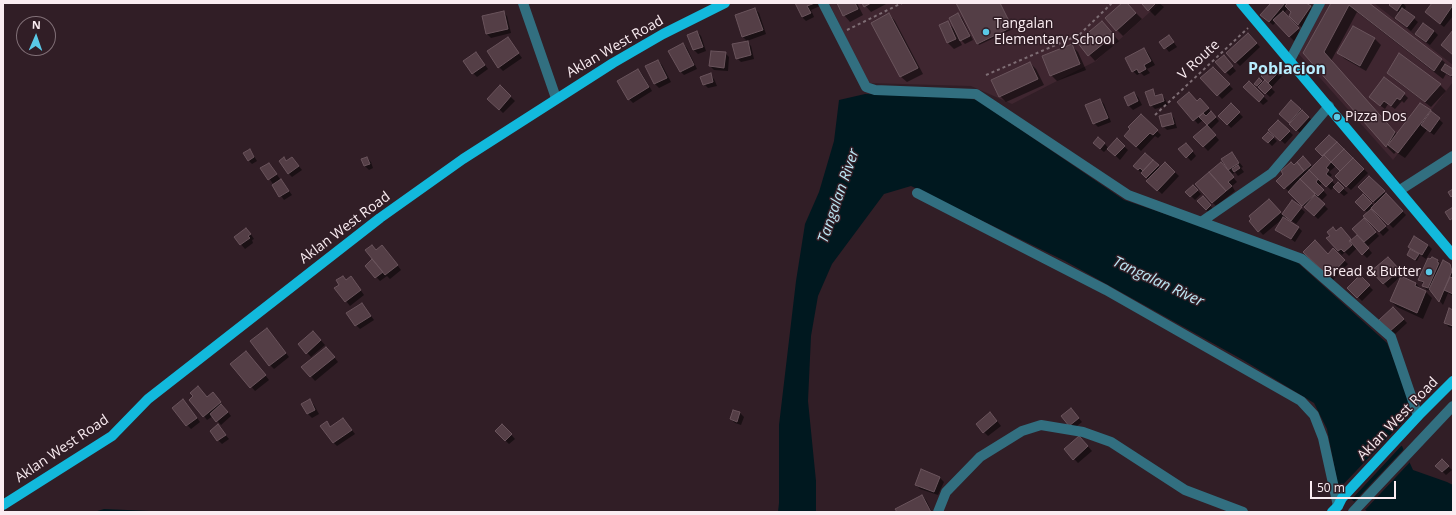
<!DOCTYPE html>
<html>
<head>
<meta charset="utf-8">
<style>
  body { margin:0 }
  #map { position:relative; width:1456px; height:515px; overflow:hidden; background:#311e26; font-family:"Open Sans",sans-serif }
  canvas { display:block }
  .frame { position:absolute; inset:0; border:4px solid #faecf1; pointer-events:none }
  .north { position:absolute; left:16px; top:16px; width:40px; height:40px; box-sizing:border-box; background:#311e26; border:1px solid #817077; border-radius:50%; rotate:2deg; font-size:11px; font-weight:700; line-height:16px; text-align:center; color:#faecf1 }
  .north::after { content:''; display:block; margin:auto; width:14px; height:18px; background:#5ac8e6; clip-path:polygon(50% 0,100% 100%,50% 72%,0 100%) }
  .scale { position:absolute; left:1310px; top:481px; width:86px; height:18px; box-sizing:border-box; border:2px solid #faecf1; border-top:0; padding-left:5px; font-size:12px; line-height:14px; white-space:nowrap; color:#faecf1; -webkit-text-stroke:3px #311e26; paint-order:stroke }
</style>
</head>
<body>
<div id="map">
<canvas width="1456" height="515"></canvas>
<div class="frame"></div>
<div class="north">N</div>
<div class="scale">50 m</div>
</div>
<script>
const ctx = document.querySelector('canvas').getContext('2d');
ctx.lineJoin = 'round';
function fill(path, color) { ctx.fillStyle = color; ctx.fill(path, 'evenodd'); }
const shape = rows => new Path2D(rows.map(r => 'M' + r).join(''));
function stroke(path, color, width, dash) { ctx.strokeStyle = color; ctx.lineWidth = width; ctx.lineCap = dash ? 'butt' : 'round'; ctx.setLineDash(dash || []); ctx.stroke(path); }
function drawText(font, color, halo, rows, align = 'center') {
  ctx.font = font + ' "Open Sans",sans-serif'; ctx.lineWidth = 3; ctx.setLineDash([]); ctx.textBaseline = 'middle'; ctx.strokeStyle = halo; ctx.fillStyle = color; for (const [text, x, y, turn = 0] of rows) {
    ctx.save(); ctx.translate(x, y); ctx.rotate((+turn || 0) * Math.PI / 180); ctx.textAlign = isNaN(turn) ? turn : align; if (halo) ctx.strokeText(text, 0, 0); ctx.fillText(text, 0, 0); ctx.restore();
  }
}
const built = shape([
  [829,3,1160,3,1096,61,1012,104,971,86,868,83],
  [1323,3,1374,3,1453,65,1453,82,1393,160,1297,52]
]);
const water = shape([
  [865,94,953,96,977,100,1124,200,1254,244,1297,262,1387,343,1414,411,1398,427,1394,433,1394,441,1402,446,1413,470,1447,482,1453,485,1453,512,1368,512,1339,490,1327,429,1314,403,1243,360,1065,261,911,186,884,194,832,264,818,296,811,336,808,401,816,481,816,512,778,512,779,503,779,425,796,281,805,224,819,192,834,141,839,100],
  [104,509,150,511,169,512,94,512]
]);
const pier = shape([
  [1396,429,1398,430,1396,433,1396,440,1403,444,1350,501,1337,491],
  [1405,448,1411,461,1364,511,1353,503]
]);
const shadow = shape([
  [796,3,818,3,820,6,811,10,814,17,806,21,802,17],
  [838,3,857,3,863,15,850,22,844,15],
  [863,3,888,3,871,12],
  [957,3,1000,3,1013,29,979,45],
  [1123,3,1126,3,1142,19,1123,36,1106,19],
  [1144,3,1159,3,1164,7,1155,16,1143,4],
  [1272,3,1283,3,1287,6,1289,3,1304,3,1314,11,1302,28,1290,15,1292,12,1288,8,1284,13,1302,33,1294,41,1276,22,1273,25,1266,19],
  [1332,3,1367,3,1442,60,1453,70,1453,78,1446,74,1443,79,1357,12,1331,61,1397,134,1430,111,1443,123,1434,135,1427,130,1405,158,1396,152,1394,154,1386,146,1304,53],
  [1392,3,1403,3,1406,7,1404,10,1418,22,1411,31,1396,18,1400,13,1395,9],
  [1433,3,1453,3,1453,16,1444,27,1430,16],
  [755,9,759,13,766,34,747,41,743,37,736,16],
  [503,12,507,16,511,33,491,38,487,34,483,16],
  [889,14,895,21,923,74,907,82,900,76],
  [958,14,962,18,973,40,965,44,958,37,962,45,954,49,948,43,940,26,947,22,956,31],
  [1353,27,1375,39,1381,45,1366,71,1345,59,1338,53],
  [1108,29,1119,41,1095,61,1078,42],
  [1434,31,1438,35,1430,45,1420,38],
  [697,32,701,36,706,51,698,54,694,50,688,36],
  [1248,34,1260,47,1240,66,1227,53],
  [1169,36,1177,47,1169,52,1161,42],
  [508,39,522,58,503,71,499,67],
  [747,42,751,46,754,59,741,62,737,58],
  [683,44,687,48,697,69,684,75,680,71],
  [1072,46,1078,52,1086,70,1057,81,1051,75],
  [1144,49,1148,53,1155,65,1147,69,1150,73,1144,76,1141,73,1137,75,1133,71],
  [476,53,488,69,477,77,473,73],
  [725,53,729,57,728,71,714,70,710,66],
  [1227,60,1236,71,1230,76,1226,72],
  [658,61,662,65,671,82,659,88,655,84,647,66],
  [1030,63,1036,69,1044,85,1006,102,1000,96],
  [1273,65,1283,75,1271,88,1275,92,1270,97,1256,84,1259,80,1263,84],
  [1212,68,1233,89,1222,99,1202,78],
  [638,70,642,74,652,91,633,103,629,99],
  [1388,73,1440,85,1446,91,1431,107,1394,79],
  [710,75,714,79,717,86,708,88,704,84],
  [1249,82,1268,101,1263,105,1245,87],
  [500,87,515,101,503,113,489,99],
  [1152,91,1157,96,1161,95,1165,99,1168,105,1155,109,1151,105],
  [1134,93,1138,97,1142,105,1133,110,1129,106,1125,98],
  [1404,94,1408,98,1404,103,1402,101,1395,109,1388,104,1385,109,1374,101],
  [1100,100,1104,104,1111,122,1098,127,1094,123],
  [1178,102,1204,104,1219,121,1210,130,1219,140,1208,151,1195,137,1208,125,1203,120,1198,124],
  [1291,102,1313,121,1301,134,1280,114],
  [1231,105,1243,117,1231,128,1220,116],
  [1170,114,1174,118,1177,128,1167,130,1163,126],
  [1141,115,1161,135,1158,138,1155,136,1141,151,1125,136],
  [1278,121,1293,135,1285,144,1270,130],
  [1268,133,1277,141,1272,146,1264,138],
  [1329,136,1368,173,1351,190,1336,176,1341,171,1336,166,1329,172,1332,175,1329,178,1336,186,1338,184,1348,193,1344,196,1334,187,1331,190,1323,182,1319,186,1327,195,1322,200,1319,197,1318,199,1328,209,1318,219,1278,181,1303,157,1313,168,1324,156,1316,149],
  [1117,140,1128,150,1120,160,1108,148,1104,152,1098,147,1104,143,1109,149],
  [1190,148,1196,156,1191,161,1180,149],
  [250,150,257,161,252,164,248,160],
  [1232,153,1243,167,1241,168,1244,172,1238,176,1235,172,1233,174,1229,170,1222,159],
  [1145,154,1160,168,1165,163,1179,176,1162,194,1148,181,1149,180,1134,166],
  [292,158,302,170,292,177,288,173,284,159,287,162],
  [367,158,371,162,373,168,369,170,365,166,362,160],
  [269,164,292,195,284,200,262,168],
  [1225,168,1237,182,1232,186,1235,191,1216,206,1212,202],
  [1369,177,1406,215,1393,228,1374,209,1371,212,1389,230,1383,236,1365,216,1368,213,1357,202,1363,195,1374,206,1376,204,1359,187],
  [1193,186,1201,194,1195,200,1187,192],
  [1203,198,1214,210,1210,214,1199,202],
  [1293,201,1305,212,1296,224,1286,216,1263,235,1251,221,1273,204,1282,215],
  [1368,224,1379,236,1367,247,1372,253,1367,258,1357,248,1349,256,1345,252,1342,255,1338,251,1336,232,1344,232,1352,241],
  [1298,227,1302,231,1295,242,1277,229],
  [250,233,254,239,252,240,253,243,245,249,235,237],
  [1428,245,1432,249,1426,259,1420,255,1417,261,1408,255,1411,249,1409,247],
  [386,250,401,270,390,279,387,276,380,281,366,266,374,260,377,251],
  [1333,250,1348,264,1333,280,1305,252,1328,255],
  [1437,260,1442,265,1449,265,1453,268,1453,296,1448,293,1443,305,1433,292,1427,290,1423,286,1424,284,1419,280],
  [1392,262,1403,274,1388,288,1373,271],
  [1360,277,1373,290,1362,301,1349,288],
  [354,281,364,295,350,306,336,288],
  [1416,283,1421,290,1426,292,1432,298,1423,319,1397,307,1391,301],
  [362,304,374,320,360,329,356,325],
  [1453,311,1453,328,1449,327,1445,323],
  [1397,312,1407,323,1394,335,1390,331],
  [313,332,325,345,311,357,299,344],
  [271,334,289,357,274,369,270,365],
  [330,352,338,362,315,381,303,367],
  [250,356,269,380,255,391,232,364],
  [213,393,231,416,221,425,213,416,207,420,204,416,207,398],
  [310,401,314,405,319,414,312,418,308,414,303,404],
  [187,404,200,422,191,429,187,425],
  [734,411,740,413,744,417,741,425,735,423,731,419],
  [1075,414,1082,422,1073,429,1069,425],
  [994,417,1001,426,988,436,984,432],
  [343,419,355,434,337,446,333,442,327,423,331,427],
  [502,425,515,439,509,444,496,431],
  [221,430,229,439,222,444,218,440],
  [1083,441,1092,451,1078,463,1065,449],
  [1442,460,1452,470,1446,475,1437,466],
  [921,471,940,478,944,482,938,495,920,489,916,485],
  [922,496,926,500,932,512,898,512]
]);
const building = shape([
  [795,3,815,3,807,6,811,13,802,17,795,3],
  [837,3,855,3,858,9,843,16,837,3],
  [862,3,871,3,864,7,862,3],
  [956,3,1000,3,1012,27,977,44,956,3],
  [1122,3,1127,3,1136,13,1116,31,1105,18,1122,3],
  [1143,3,1156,3,1148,11,1142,4,1143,3],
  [1271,3,1285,3,1269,22,1260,15,1271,3],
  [1288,3,1306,3,1311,6,1298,25,1289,16,1291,12,1285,6,1288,3],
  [1331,3,1369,3,1442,59,1434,71,1349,5,1324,52,1395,132,1386,147,1303,53,1331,3],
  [1391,3,1402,3,1397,11,1389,5,1391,3],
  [1432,3,1450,3,1453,5,1440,24,1425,12,1432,3],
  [755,8,763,30,742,37,735,15,755,8],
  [1402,8,1415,17,1407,27,1395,18,1402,8],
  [504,11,508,29,486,34,482,16,504,11],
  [1283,11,1299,28,1289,37,1273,20,1283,11],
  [889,13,918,68,900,77,871,23,889,13],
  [958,13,970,36,960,41,949,18,958,13],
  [948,21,956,39,947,43,939,25,948,21],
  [1102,21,1114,35,1088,56,1077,42,1102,21],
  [1423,23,1434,31,1426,42,1415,34,1423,23],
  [1353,26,1375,38,1360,66,1337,53,1353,26],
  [1453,30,1453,55,1441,45,1453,30],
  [697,31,703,47,693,50,687,35,697,31],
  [1248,33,1257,43,1235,63,1226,53,1248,33],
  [1169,35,1174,42,1164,49,1159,42,1169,35],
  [508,37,519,53,498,68,487,51,508,37],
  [748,41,751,55,736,59,732,44,748,41],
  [683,43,694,65,680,72,668,51,683,43],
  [1072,44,1080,64,1050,76,1042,56,1072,44],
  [1144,48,1151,61,1144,65,1146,69,1139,73,1137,69,1132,72,1125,58,1144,48],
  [711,51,726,52,724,68,709,66,711,51],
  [476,52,485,65,472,74,463,61,476,52],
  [1399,53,1441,84,1425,102,1387,73,1399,53],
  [1224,55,1233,66,1225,73,1215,62,1224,55],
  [658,60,667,78,654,84,645,66,658,60],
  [1030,62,1038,79,999,97,991,80,1030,62],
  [1273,64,1280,71,1268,83,1261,76,1273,64],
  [1445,64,1453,69,1453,73,1451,76,1441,70,1445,64],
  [1213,67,1230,84,1217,96,1200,78,1213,67],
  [638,69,649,87,628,100,617,81,638,69],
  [711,73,713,82,703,85,700,77,711,73],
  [1384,77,1405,93,1400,100,1397,98,1391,106,1384,101,1380,106,1369,97,1384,77],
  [1259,78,1262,81,1257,86,1254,84,1259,78],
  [1265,80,1272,87,1265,94,1258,87,1265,80],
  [1249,81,1264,96,1259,102,1243,87,1249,81],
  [500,85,511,96,499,110,487,99,500,85],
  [1153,89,1155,96,1162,94,1164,101,1150,106,1145,92,1153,89],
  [1134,92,1138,101,1128,106,1124,97,1134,92],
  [1189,92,1197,101,1200,98,1209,108,1193,121,1177,102,1189,92],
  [1100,99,1108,118,1093,124,1085,105,1100,99],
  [1291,100,1301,109,1289,123,1279,114,1291,100],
  [1231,103,1240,112,1227,125,1218,116,1231,103],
  [1420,103,1431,110,1398,153,1388,145,1420,103],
  [1302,110,1309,117,1296,131,1289,124,1302,110],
  [1211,111,1216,117,1207,125,1199,117,1203,113,1206,116,1211,111],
  [1431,111,1440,118,1430,132,1421,125,1431,111],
  [1171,113,1174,124,1162,127,1159,116,1171,113],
  [1141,114,1158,130,1153,135,1150,133,1136,147,1124,136,1130,129,1128,127,1141,114],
  [1278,120,1290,131,1280,141,1268,130,1278,120],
  [1207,125,1216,135,1203,147,1193,137,1207,125],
  [1268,132,1274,137,1268,143,1262,138,1268,132],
  [1329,135,1337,142,1322,156,1315,149,1329,135],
  [1098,137,1105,143,1100,149,1093,143,1098,137],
  [1117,138,1125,146,1115,156,1107,149,1117,138],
  [1337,142,1344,149,1331,162,1324,155,1337,142],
  [1186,143,1193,151,1186,158,1178,149,1186,143],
  [250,149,254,157,248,161,243,153,250,149],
  [1344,149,1353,158,1340,171,1331,162,1344,149],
  [1232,152,1239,163,1228,170,1221,159,1232,152],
  [1145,153,1153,160,1143,171,1140,168,1138,170,1133,166,1145,153],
  [1324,155,1331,162,1326,168,1329,170,1326,174,1333,180,1326,187,1309,170,1324,155],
  [1303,156,1311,165,1304,171,1297,162,1303,156],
  [284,157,286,161,292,157,299,166,288,174,279,161,284,157],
  [367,157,370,164,364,166,361,159,367,157],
  [1353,158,1364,169,1346,187,1335,176,1353,158],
  [1153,160,1159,165,1146,178,1141,173,1153,160],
  [1165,162,1175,172,1157,191,1146,181,1165,162],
  [1221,162,1234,177,1228,182,1232,186,1226,191,1209,172,1221,162],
  [1291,162,1294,165,1297,162,1304,171,1284,189,1276,181,1283,174,1281,171,1291,162],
  [269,163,277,174,268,180,260,168,269,163],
  [1238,165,1240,168,1234,172,1232,169,1238,165],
  [1309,170,1318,179,1316,182,1324,190,1318,196,1300,179,1309,170],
  [1209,172,1226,191,1212,203,1195,184,1209,172],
  [1369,176,1385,191,1373,202,1358,187,1369,176],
  [281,179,289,191,279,197,272,185,281,179],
  [1300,179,1315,194,1302,206,1288,192,1300,179],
  [1338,182,1344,188,1339,193,1333,187,1338,182],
  [1193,185,1198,190,1190,197,1185,192,1193,185],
  [1453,189,1453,195,1451,197,1448,192,1453,189],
  [1386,193,1403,211,1388,225,1371,208,1386,193],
  [1363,194,1372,203,1364,211,1355,202,1363,194],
  [1315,195,1325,204,1314,216,1304,207,1315,195],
  [1203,196,1211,205,1206,210,1197,201,1203,196],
  [1269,199,1281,212,1258,232,1249,221,1251,219,1249,216,1269,199],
  [1292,200,1302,207,1291,221,1282,214,1292,200],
  [1453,207,1453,218,1450,220,1445,212,1453,207],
  [1371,209,1386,226,1379,232,1363,216,1371,209],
  [1283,217,1299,227,1291,239,1275,230,1283,217],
  [1364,218,1376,232,1364,242,1352,229,1364,218],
  [1333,227,1336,231,1341,227,1351,239,1349,241,1352,245,1344,252,1341,249,1338,251,1326,238,1330,236,1327,232,1333,227],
  [246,228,251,234,248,236,250,238,240,245,234,237,246,228],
  [1357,235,1369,248,1362,255,1350,241,1357,235],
  [1414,236,1428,245,1422,255,1408,247,1414,236],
  [1315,240,1328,254,1333,248,1345,260,1329,277,1303,252,1315,240],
  [372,245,376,250,382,245,398,265,385,275,365,250,372,245],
  [1410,249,1419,254,1415,260,1407,255,1410,249],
  [1388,257,1400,270,1383,284,1371,271,1388,257],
  [1432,257,1438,260,1437,262,1439,263,1428,288,1422,286,1424,282,1418,280,1428,258,1430,259,1432,257],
  [372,259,383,272,375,278,365,266,372,259],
  [1443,260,1450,264,1452,271,1439,302,1429,289,1443,260],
  [1360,275,1370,285,1357,298,1347,288,1360,275],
  [343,276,346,280,351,276,361,290,345,302,334,288,339,285,336,280,343,276],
  [1401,276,1416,283,1415,286,1426,291,1417,313,1390,301,1401,276],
  [1450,277,1453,278,1453,294,1444,290,1450,277],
  [362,303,371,316,355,326,346,313,362,303],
  [1393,307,1404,319,1389,332,1379,320,1393,307],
  [1449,308,1453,310,1453,326,1444,323,1449,308],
  [267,328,286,353,269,366,250,341,267,328],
  [313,331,321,340,306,354,298,344,313,331],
  [326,347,335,357,310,377,301,367,326,347],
  [246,351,266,375,250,388,230,364,246,351],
  [198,386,207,397,213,392,221,402,203,417,189,400,193,396,190,393,198,386],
  [183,399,197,418,186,426,172,408,183,399],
  [310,399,315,410,307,414,301,404,310,399],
  [221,404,228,412,216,422,210,414,221,404],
  [1071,408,1079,418,1069,426,1061,416,1071,408],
  [733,410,740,412,737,422,730,419,733,410],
  [990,412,997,421,983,433,976,424,990,412],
  [343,418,352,430,333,443,320,426,327,421,330,427,343,418],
  [218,424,226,435,217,441,210,431,218,424],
  [502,424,512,434,505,441,495,431,502,424],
  [1079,436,1088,446,1073,460,1064,449,1079,436],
  [1442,459,1449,466,1442,472,1435,466,1442,459],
  [921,469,940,477,934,492,915,485,921,469],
  [922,495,931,512,897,512,895,509,922,495]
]);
const path = shape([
  [847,30,902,3],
  [986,75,1079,35,1112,3],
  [1155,115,1248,28]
]);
const minor = shape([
  [523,3,556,98],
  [823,3,866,87,875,90,976,94,1128,195,1302,259,1391,337,1418,416],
  [1290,60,1320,3],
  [1400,190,1453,156],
  [917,193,1106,290,1301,401,1314,415,1323,438,1338,506],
  [1201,222,1272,173,1329,106],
  [938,512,946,492,980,457,1022,431,1041,425,1083,432,1111,442,1185,490,1243,512],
  [1353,512,1453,406]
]);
const major = shape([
  [1241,3,1453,255],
  [3,505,112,436,148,399,380,218,463,159,613,63,663,34,725,3],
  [1332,512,1338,506,1342,498,1418,416,1453,381]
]);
const markers = [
  [986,32,4,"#5ac8e6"],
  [1337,117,4,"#5ac8e6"],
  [1429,272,4,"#5ac8e6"]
];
const poiNames = [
  ["Tangalan",994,24],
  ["Elementary School",994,40],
  ["Pizza Dos",1345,117],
  ["Bread & Butter",1421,272,"right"]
];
const streetNames = [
  ["Aklan West Road",615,47,-30],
  ["V Route",1199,60,-43],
  ["Aklan West Road",345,228,-37],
  ["Aklan West Road",1398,419,-46],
  ["Aklan West Road",62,449,-34]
];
const waterNames = [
  ["Tangalan River",839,196,-71],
  ["Tangalan River",1158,282,25]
];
const quarterNames = [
  ["Poblacion",1287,69]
];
fill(built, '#3f2630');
fill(water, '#00181f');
fill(pier, '#311e26');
fill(shadow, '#0007');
fill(building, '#543e46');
stroke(building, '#6a545c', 1);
stroke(path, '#7e6d74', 2, [3, 3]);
stroke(minor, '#326f80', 10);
stroke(major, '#12b9dc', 10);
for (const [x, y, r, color] of markers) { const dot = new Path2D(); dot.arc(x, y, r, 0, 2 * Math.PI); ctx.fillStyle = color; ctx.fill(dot); stroke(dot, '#311e26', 1.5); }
drawText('14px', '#faecf1', '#311e26', poiNames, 'left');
drawText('14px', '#faecf1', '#311e26', streetNames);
drawText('italic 15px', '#bde8f6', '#311e26', waterNames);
drawText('bold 16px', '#b8eeff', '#311e26', quarterNames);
</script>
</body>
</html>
